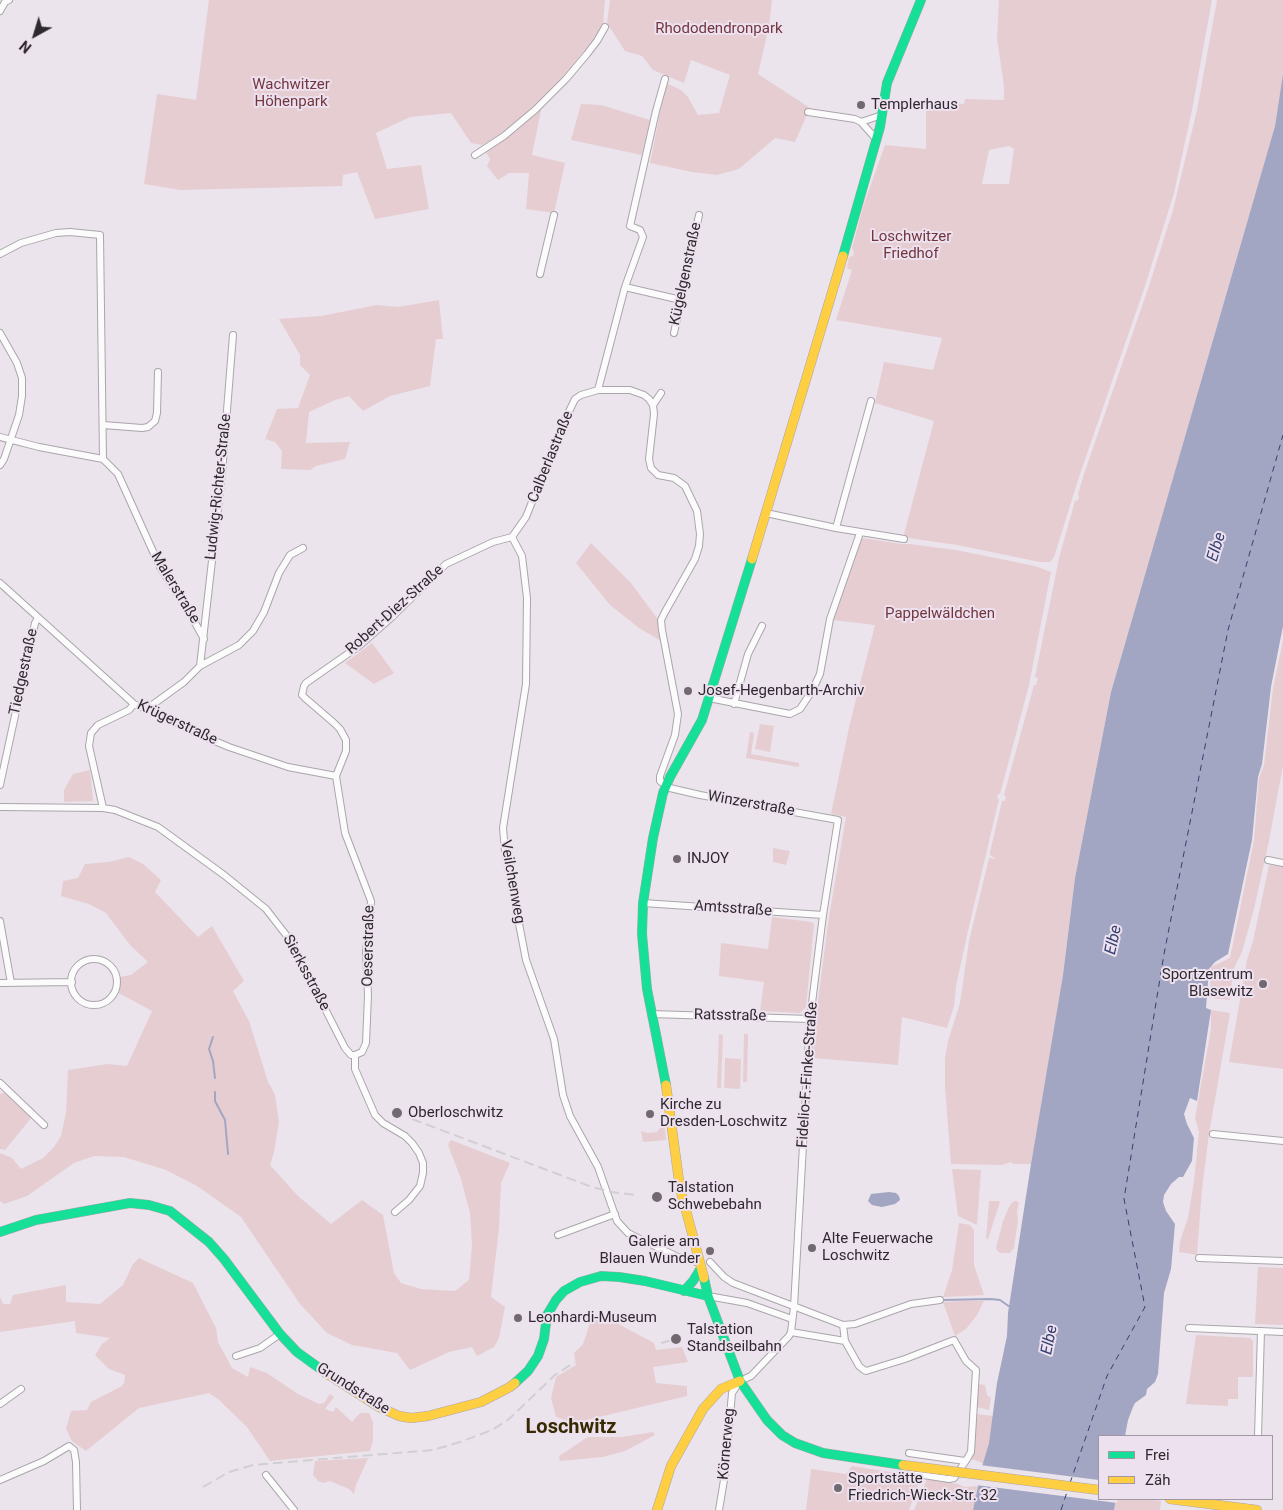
<!DOCTYPE html>
<html>
<head>
<meta charset="utf-8">
<style>
  body { margin:0 }
  #map { position:relative; width:1283px; height:1510px; overflow:hidden; background:#ebe4ec; font-family:Roboto,sans-serif }
  canvas { display:block }
  .legend { position:absolute; left:1098px; top:1435px; width:175px; height:65px; box-sizing:border-box; background:#eee1ef; border:1px solid #a197a2; margin:0; padding:6px 9px; list-style:none; font-size:15px; color:#2d292e }
  .legend li { display:flex; align-items:center; gap:10px; height:25px }
  .legend b { width:25px; border:1px solid #a197a2 }
  .north { position:absolute; left:10px; top:10px; width:50px; height:50px; -webkit-text-stroke:4px #eee1ef; paint-order:stroke; rotate:219deg; font-size:14px; font-weight:700; line-height:20px; text-align:center; color:#2d292e }
  .north::after { content:''; display:block; margin:auto; width:18px; height:22px; background:#2d292e; clip-path:polygon(50% 0,100% 100%,50% 72%,0 100%) }
</style>
</head>
<body>
<div id="map">
<canvas width="1283" height="1510"></canvas>
<ul class="legend">
<li><b style="height:6px;background:#16e098"></b>Frei</li>
<li><b style="height:6px;background:#ffcf43"></b>Zäh</li>
</ul>
<div class="north">N</div>
</div>
<script>
const ctx = document.querySelector('canvas').getContext('2d');
ctx.lineJoin = 'round';
function fill(path, color) { ctx.fillStyle = color; ctx.fill(path, 'evenodd'); }
const shape = rows => new Path2D(rows.map(r => 'M' + r).join(''));
function stroke(path, color, width, dash) { ctx.strokeStyle = color; ctx.lineWidth = width; ctx.lineCap = dash ? 'butt' : 'round'; ctx.setLineDash(dash || []); ctx.stroke(path); }
function drawText(font, color, halo, rows, align = 'center') {
  ctx.font = font + ' Roboto,sans-serif'; ctx.lineWidth = 4; ctx.setLineDash([]); ctx.textBaseline = 'middle'; ctx.strokeStyle = halo; ctx.fillStyle = color; for (const [text, x, y, turn = 0] of rows) {
    ctx.save(); ctx.translate(x, y); ctx.rotate((+turn || 0) * Math.PI / 180); ctx.textAlign = isNaN(turn) ? turn : align; if (halo) ctx.strokeText(text, 0, 0); ctx.fillText(text, 0, 0); ctx.restore();
  }
}
const green = shape([
  [209,0,605,0,603,25,592,41,564,75,520,120,508,130,482,145,471,143,451,113,410,117,376,133,387,169,421,165,429,209,375,219,357,172,343,175,342,186,180,190,144,184,157,94,196,100],
  [610,0,772,0,769,26,758,74,810,108,795,142,775,138,739,169,717,175,692,172,650,163,666,83,681,90,688,97,698,115,719,113,730,75,691,60,684,83,653,70,642,56,625,51,607,23],
  [999,0,1212,0,1192,110,1174,193,1145,286,1080,474,1054,557,1050,562,1040,562,957,545,908,538,904,534,934,421,875,403,884,362,933,370,942,338,836,320,852,270,847,268,849,257,853,256,854,253,852,248,863,207,885,145,926,149,926,106,913,105,913,101,964,104,965,99,1004,100,1004,86,997,39],
  [1009,146,1014,149,1009,184,982,184,989,150],
  [1217,0,1283,0,1283,74,1275,126,1111,692,1075,878,1063,975,1031,1164,1013,1164,1011,1162,1002,1165,951,1164,945,1087,945,1058,948,1041,960,1003,969,941,989,858,996,859,990,855,990,852,1002,801,1005,801,1006,797,1004,795,1034,685,1036,685,1038,678,1035,677,1059,558,1075,501,1078,500,1079,497,1078,494,1084,474,1149,286,1173,210,1197,110],
  [581,104,601,105,650,120,642,155,571,140],
  [542,106,532,155,565,163,554,213,526,209,529,173,509,173,498,180,487,166,490,159,486,152,524,124],
  [439,300,443,339,436,339,430,386,390,396,363,411,349,396,335,400,309,412,306,443,350,442,345,459,316,466,310,470,281,469,282,451,275,442,265,439,277,409,298,408,310,375,300,365,300,355,279,319,321,316,377,305,398,307],
  [862,538,902,544,910,544,956,550,1035,566,1051,572,1029,685,1000,794,998,794,997,798,999,799,968,931,956,986,954,1006,947,1028,902,1017,898,1065,813,1058,815,1023,829,917,846,817,831,814,850,723,875,625,833,620],
  [591,543,631,583,659,621,661,641,639,628,610,605,576,563],
  [1283,640,1283,765,1269,841,1254,909,1242,952,1233,970,1230,1000,1210,998,1211,967,1230,958,1254,840,1259,778,1264,765,1273,688],
  [372,643,394,673,374,684,345,663],
  [760,724,774,726,770,752,755,749],
  [750,732,754,733,751,754,799,763,799,767,746,758],
  [90,770,93,801,64,802,64,790,73,774],
  [773,848,790,851,786,865,773,862],
  [129,857,143,864,161,880,155,892,198,937,212,926,244,981,233,991,249,1021,269,1085,270,1085,275,1095,279,1122,274,1152,270,1165,298,1196,331,1224,362,1200,383,1215,394,1273,401,1283,421,1289,455,1291,469,1280,472,1245,470,1213,461,1179,448,1145,451,1140,510,1163,501,1183,499,1228,491,1297,505,1307,499,1338,494,1347,477,1356,472,1347,449,1352,410,1370,397,1353,352,1345,327,1333,300,1304,241,1217,197,1186,166,1170,124,1157,94,1156,74,1163,27,1196,4,1204,0,1201,0,1153,12,1158,21,1169,43,1158,54,1147,61,1136,66,1112,68,1070,108,1064,127,1066,152,1011,117,992,120,977,131,975,148,962,130,945,106,913,89,904,61,896,63,881,78,878,85,864,109,862],
  [1269,865,1283,867,1283,1069,1229,1062,1247,960,1253,941],
  [772,917,811,922,814,924,806,1007,800,1013,760,1011,764,982,719,976,721,943,768,949],
  [1211,1010,1230,1013,1209,1134,1202,1189,1197,1255,1179,1252,1180,1241,1188,1218,1194,1181,1199,1132,1195,1118,1211,1029],
  [719,1034,723,1035,721,1088,717,1088],
  [744,1034,748,1034,747,1082,743,1082],
  [725,1058,741,1059,740,1089,724,1088],
  [6,1092,32,1117,5,1150,0,1149,0,1094],
  [664,1122,666,1140,643,1142,641,1131,648,1133,657,1132],
  [952,1169,981,1170,977,1225,958,1216],
  [989,1201,999,1201,1000,1202,988,1239,986,1239],
  [1017,1201,1019,1203,1017,1211,1018,1220,1014,1248,1010,1253,1002,1253,998,1252,996,1248,1003,1221,1010,1205,1014,1201],
  [959,1223,970,1225,974,1230,974,1265,984,1295,943,1297,952,1270],
  [139,1258,193,1283,216,1328,218,1342,232,1368,248,1377,250,1367,267,1373,298,1394,319,1404,324,1403,330,1394,334,1397,325,1409,333,1412,336,1407,352,1422,360,1413,369,1413,373,1422,373,1441,370,1451,270,1461,247,1427,219,1400,209,1393,139,1408,86,1451,72,1441,66,1429,71,1411,87,1410,91,1402,122,1386,124,1383,125,1375,109,1369,95,1355,102,1344,110,1338,76,1333,75,1321,0,1332,0,1297,3,1304,10,1304,13,1295,66,1285,66,1302,100,1304,123,1285,133,1264],
  [1258,1267,1283,1268,1283,1325,1255,1324],
  [961,1301,984,1301,977,1315,966,1329,955,1336,943,1302],
  [598,1317,609,1319,654,1343,656,1350,682,1347,688,1362,653,1367,656,1383,687,1386,687,1396,574,1423,556,1417,551,1398,556,1377,576,1365,574,1353,583,1344,590,1323],
  [1196,1335,1250,1338,1253,1341,1253,1377,1238,1377,1238,1399,1228,1399,1228,1406,1186,1404],
  [979,1384,985,1385,987,1395,991,1398,989,1410,977,1407],
  [976,1414,993,1416,989,1443,983,1463,971,1459],
  [653,1432,655,1435,625,1451,603,1457,560,1461,559,1456,588,1437,622,1437],
  [368,1458,356,1485,354,1494,349,1489,330,1481,323,1483,318,1481,313,1475,315,1461],
  [852,1466,921,1477,909,1510,806,1510,811,1469,846,1474],
  [927,1479,958,1484,964,1487,978,1486,973,1510,914,1510],
  [1116,1499,1146,1499,1161,1501,1160,1510,1114,1510]
]);
const water = shape([
  [1283,74,1283,626,1271,687,1262,764,1258,777,1252,840,1228,954,1215,962,1209,969,1206,1008,1211,1010,1197,1101,1190,1098,1184,1114,1187,1124,1194,1138,1192,1161,1183,1177,1179,1177,1171,1184,1164,1195,1163,1202,1166,1211,1175,1224,1171,1269,1164,1293,1158,1374,1155,1382,1147,1389,1146,1395,1135,1403,1133,1407,1128,1420,1125,1436,1099,1436,1099,1499,1116,1499,1114,1510,973,1510,983,1463,989,1443,997,1383,1007,1336,1008,1313,1031,1164,1063,975,1075,878,1111,692,1275,126],
  [889,1192,896,1193,899,1196,900,1200,895,1204,882,1207,872,1205,868,1201,871,1194]
]);
const pier = shape([
  [980,1465,1099,1480,1099,1499,1118,1499,1117,1503,976,1485]
]);
const stream = shape([
  [213,1037,209,1049,213,1061,215,1078],
  [215,1092,215,1101,225,1120,228,1154],
  [943,1300,991,1299,1000,1300,1010,1307]
]);
const ferry = shape([
  [1070,1483,1107,1376,1145,1307,1124,1199,1164,954,1228,630,1283,435],
  [1061,1510,1068,1489]
]);
const street = shape([
  [0,11,5,2,9,0],
  [808,112,855,119,861,122,877,140],
  [861,122,882,115],
  [475,155,504,136,535,110,566,79,587,54,597,41,605,27],
  [0,254,21,243,56,233,70,232,100,235,103,459,118,474,160,567,188,610,204,639],
  [540,274,554,215],
  [625,287,681,300],
  [0,333,17,363,22,378,22,396,19,415,4,459,0,465],
  [674,333,699,215],
  [598,390,625,287,643,237,640,230,630,226,656,111,665,79],
  [653,405,661,393],
  [103,425,142,428,148,427,155,421,157,413,158,372],
  [0,437,39,447,103,459],
  [766,513,836,528,904,539],
  [836,528,871,401],
  [512,537,526,517,563,424,575,399,581,395,598,390,630,390,644,395,649,399,653,405,654,414,649,459,651,468,658,475,674,478,685,486,697,511,700,534,699,546,695,559,665,612,661,620,662,630,678,714,675,735,660,776,660,781,670,788,700,795,838,820,823,915,810,1019,794,1307,791,1332,789,1336,751,1376,740,1381,732,1393,725,1474,719,1510],
  [512,537,522,556,527,598,526,684,503,828,505,851,526,960,554,1039,563,1095,570,1116,598,1167,617,1221,628,1233,640,1239,678,1257,700,1263],
  [0,583,134,704,140,707,148,708,198,734,229,747,288,767,336,776],
  [200,666,239,645,253,631,264,612,279,573,290,555,303,548],
  [709,698,790,714,800,709,812,691,820,674,830,619,860,533],
  [734,704,748,654,762,626],
  [148,708,184,682,200,666,222,473,233,335],
  [336,776,346,751,346,740,340,729,334,723,305,698,302,695,304,686,306,683,359,646,392,617,446,564,493,542,512,537],
  [336,776,345,833,371,901,370,922,366,951,368,995,366,1043,362,1052,355,1055],
  [0,785,35,623,38,618],
  [0,807,103,808,115,810,158,827,224,875,266,909,290,940,345,1048,351,1055,355,1055],
  [103,808,89,746,91,733,98,725,129,710,134,704],
  [1268,860,1283,863],
  [643,903,823,915],
  [0,921,11,983],
  '71 982a23 23 0 1 1 46 0a23 23 0 1 1-46 0Z',
  [0,983,72,982],
  [651,1014,810,1019],
  [355,1055,355,1069,375,1115,383,1123,405,1136,412,1143,419,1153,423,1163,423,1173,420,1186,409,1200,395,1212],
  [0,1083,44,1125],
  [1213,1134,1283,1141],
  [558,1235,615,1214],
  [1199,1258,1283,1261],
  [710,1262,724,1277,733,1283,843,1325],
  [708,1296,747,1303,792,1319],
  [1189,1328,1283,1332],
  [791,1332,845,1341],
  [236,1356,260,1348,280,1334],
  [0,1404,21,1389],
  [1258,1436,1261,1331],
  [909,1453,965,1461],
  [917,1474,949,1479,954,1478,967,1459,971,1452,976,1370,966,1361,954,1340,905,1359,866,1371,864,1370,859,1366,845,1341,843,1325,855,1324,911,1304,940,1300],
  [266,1475,294,1510],
  [0,1480,44,1461,69,1446,74,1450,76,1462,77,1510]
]);
const fast = shape([
  [843,256,880,127,887,83,921,0],
  [666,1085,647,989,642,934,643,903,653,838,663,793,670,777,702,720,752,559],
  [0,1232,36,1220,130,1203,149,1205,170,1211,209,1242,224,1259,280,1334,297,1352,326,1373],
  [704,1278,708,1296,740,1381,767,1420,782,1435,795,1443,823,1453,903,1465],
  [684,1291,693,1281,701,1268],
  [515,1383,528,1371,538,1356,544,1339,547,1315,556,1300,564,1291,580,1282,601,1276,619,1277,645,1281,708,1296]
]);
const slow = shape([
  [752,559,843,256],
  [666,1085,680,1188,704,1278],
  [326,1373,379,1407,399,1416,411,1418,428,1416,481,1402,510,1387,515,1383],
  [1170,1499,1257,1510],
  [657,1510,671,1466,703,1409,721,1389,740,1381]
]);
const rail = shape([
  [412,1119,592,1187,612,1192,635,1195],
  [661,1343,676,1339],
  [203,1487,229,1472,253,1465,433,1450,460,1442,492,1430,508,1420,555,1375,575,1362]
]);
const slowBridge = shape([
  [903,1465,1099,1490]
]);
const markers = [
  [861,105,5,"#706a70"],
  [688,691,5,"#706a70"],
  [677,859,5,"#706a70"],
  [1263,984,5,"#706a70"],
  [397,1113,6,"#706a70"],
  [650,1114,5,"#706a70"],
  [657,1197,6,"#706a70"],
  [812,1248,5,"#706a70"],
  [710,1251,5,"#706a70"],
  [518,1318,5,"#706a70"],
  [676,1339,6,"#706a70"],
  [838,1488,5,"#706a70"]
];
const parkNames = [
  ["Rhododendronpark",719,29],
  ["Wachwitzer",291,85],
  ["Höhenpark",291,102],
  ["Loschwitzer",911,237],
  ["Friedhof",911,254],
  ["Pappelwäldchen",940,614]
];
const poiNames = [
  ["Templerhaus",871,105],
  ["Josef-Hegenbarth-Archiv",698,691],
  ["INJOY",687,859],
  ["Sportzentrum",1253,975,"right"],
  ["Blasewitz",1253,992,"right"],
  ["Kirche zu",660,1105],
  ["Dresden-Loschwitz",660,1122],
  ["Oberloschwitz",408,1113],
  ["Talstation",668,1188],
  ["Schwebebahn",668,1205],
  ["Alte Feuerwache",822,1239],
  ["Loschwitz",822,1256],
  ["Galerie am",700,1242,"right"],
  ["Blauen Wunder",700,1259,"right"],
  ["Leonhardi-Museum",528,1318],
  ["Talstation",687,1330],
  ["Standseilbahn",687,1347],
  ["Sportstätte",848,1479],
  ["Friedrich-Wieck-Str. 32",848,1496]
];
const streetNames = [
  ["Kügelgenstraße",686,274,-78],
  ["Calberlastraße",551,457,-68],
  ["Ludwig-Richter-Straße",219,487,-84],
  ["Malerstraße",175,588,59],
  ["Robert-Diez-Straße",395,610,-42],
  ["Tiedgestraße",24,672,-78],
  ["Krügerstraße",177,723,25],
  ["Winzerstraße",751,804,10],
  ["Veilchenweg",512,882,80],
  ["Amtsstraße",733,909,4],
  ["Oeserstraße",369,946,-89],
  ["Sierksstraße",306,973,62],
  ["Ratsstraße",730,1016,1],
  ["Fidelio-F.-Finke-Straße",808,1075,-86],
  ["Grundstraße",353,1389,32],
  ["Körnerweg",727,1444,-85]
];
const waterNames = [
  ["Elbe",1217,547,-73],
  ["Elbe",1114,940,-78],
  ["Elbe",1050,1340,-79]
];
const districtNames = [
  ["Loschwitz",571,1428]
];
fill(green, '#e6cdd2');
fill(water, '#a2a6c2');
fill(pier, '#ebe4ec');
stroke(stream, '#a2a6c2', 2);
stroke(ferry, '#344071', 1, [6, 5]);
stroke(street, '#aaa5ab', 8);
stroke(fast, '#aaa5ab', 10);
stroke(slow, '#aaa5ab', 10);
stroke(street, '#fcfbfc', 6);
stroke(fast, '#16e098', 9);
stroke(slow, '#ffcf43', 9);
stroke(rail, '#d1cfd2', 2, [10, 5]);
stroke(slowBridge, '#aaa5ab', 10, []);
stroke(slowBridge, '#ffcf43', 9);
for (const [x, y, r, color] of markers) { const dot = new Path2D(); dot.arc(x, y, r, 0, 2 * Math.PI); ctx.fillStyle = color; ctx.fill(dot); stroke(dot, '#eee1ef', 2); }
drawText('15px', '#72363d', '#eee1ef', parkNames);
drawText('15px', '#2d292e', '#eee1ef', poiNames, 'left');
drawText('15px', '#2d292e', '#eee1ef', streetNames);
drawText('italic 16px', '#344071', '#eee1ef', waterNames);
drawText('bold 20px', '#362a00', '#eee1ef', districtNames);
</script>
</body>
</html>
